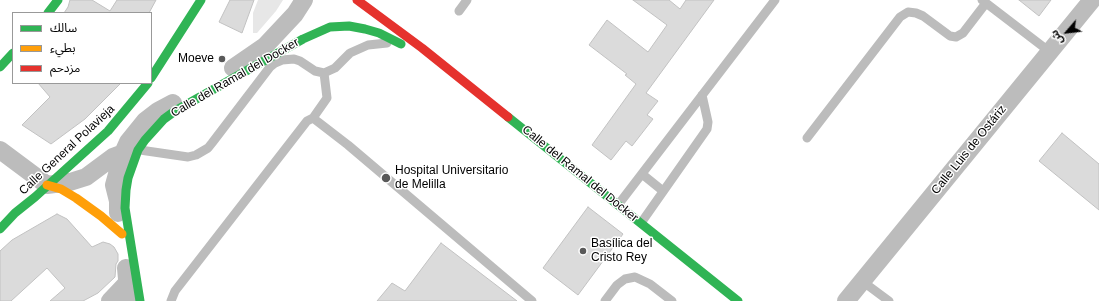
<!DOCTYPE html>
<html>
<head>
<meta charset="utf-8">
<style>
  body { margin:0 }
  #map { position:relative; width:1099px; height:301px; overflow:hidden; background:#fff; font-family:Helvetica,"Noto Sans Arabic",sans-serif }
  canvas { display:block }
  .legend { position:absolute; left:12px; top:12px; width:140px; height:72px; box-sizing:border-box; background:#fff; border:1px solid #999; margin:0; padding:5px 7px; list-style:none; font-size:12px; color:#000 }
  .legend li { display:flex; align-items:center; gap:8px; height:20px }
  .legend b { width:20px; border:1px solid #999 }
  .north { position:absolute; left:1047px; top:12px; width:40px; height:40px; -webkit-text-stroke:3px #fff; paint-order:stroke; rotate:242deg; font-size:11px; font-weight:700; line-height:16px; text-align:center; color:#000 }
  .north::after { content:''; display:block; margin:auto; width:14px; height:18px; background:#000; clip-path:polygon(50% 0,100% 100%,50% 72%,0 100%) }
</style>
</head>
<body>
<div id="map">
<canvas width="1099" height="301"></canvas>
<ul class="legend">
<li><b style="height:5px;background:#30b455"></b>سالك</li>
<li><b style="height:5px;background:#ff9f0a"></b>بطيء</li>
<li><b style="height:5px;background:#e5322d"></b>مزدحم</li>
</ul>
<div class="north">ش</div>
</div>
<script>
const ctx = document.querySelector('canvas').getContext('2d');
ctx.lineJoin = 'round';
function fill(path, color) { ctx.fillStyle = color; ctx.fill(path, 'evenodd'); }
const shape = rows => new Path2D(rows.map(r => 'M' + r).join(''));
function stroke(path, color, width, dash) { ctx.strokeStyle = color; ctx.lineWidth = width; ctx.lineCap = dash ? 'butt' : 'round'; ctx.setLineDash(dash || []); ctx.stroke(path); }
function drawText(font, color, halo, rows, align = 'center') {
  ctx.font = font + ' Helvetica,sans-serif'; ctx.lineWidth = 3; ctx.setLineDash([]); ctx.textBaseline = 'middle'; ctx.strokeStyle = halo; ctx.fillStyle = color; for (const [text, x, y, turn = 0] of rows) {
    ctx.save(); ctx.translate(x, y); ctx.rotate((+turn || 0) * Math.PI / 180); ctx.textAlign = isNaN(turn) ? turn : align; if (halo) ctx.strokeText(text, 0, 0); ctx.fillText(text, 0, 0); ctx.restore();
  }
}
const green = shape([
  [258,0,283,0,276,11,257,33,253,33,253,13]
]);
const building = shape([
  [70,0,92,0,110,11,117,0,156,0,149,13,64,13,68,7,70,0],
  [230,0,254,0,242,33,219,22,230,0],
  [633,0,669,0,680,9,686,0,714,0,646,93,658,101,647,115,653,119,632,146,626,141,611,160,592,145,636,84,625,75,627,74,589,45,607,20,648,52,667,25,633,0],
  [1019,0,1051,0,1039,16,1019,0],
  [38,83,121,83,85,119,51,144,22,125,50,97,38,83],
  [1062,133,1099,164,1099,210,1039,161,1062,133],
  [588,207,623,234,578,295,543,268,588,207],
  [57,214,67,219,92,247,103,242,110,244,114,247,118,254,118,261,116,264,115,277,98,293,83,301,50,301,65,288,47,268,11,301,0,301,0,251,12,240,57,214],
  [441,243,517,301,377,301,392,283,405,291,441,243]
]);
const lane = shape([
  [982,0,1050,52],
  [459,11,467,0],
  [313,118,327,98,324,73],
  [807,138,900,17,908,12,916,13,923,16,950,36,956,37,963,33,986,3],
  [140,150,188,157,196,155,208,148,212,143,270,67,275,63,282,60,294,59,300,61,315,71,324,73,335,68,350,53,368,45,387,43],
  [642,174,663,191],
  [618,205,775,0],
  [641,223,707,129,708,122,702,95],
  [862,281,889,301],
  [171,301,175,291,307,121,313,118,348,145,532,301],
  [605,301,617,285,625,279,635,277,650,284,672,301]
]);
const street = shape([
  [233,68,265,46,295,14,304,0],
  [0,150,47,185,70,182,86,177,113,157,129,151],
  [118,213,118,201,114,185,123,153,128,142,145,121,158,111,173,103],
  [126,268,129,301],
  [110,301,128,282],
  [846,301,1092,0]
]);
const fast = shape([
  [48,13,58,0],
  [0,67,13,53],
  [151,78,201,0],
  [508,117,738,301],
  [0,229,15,213,35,197,108,131,148,83],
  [140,301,125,208,126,190,128,178,138,150,145,140,164,119,175,111,303,39,330,27,349,26,365,29,379,33,401,44]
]);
const slow = shape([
  [47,185,61,189,76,198,101,216,122,234]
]);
const jam = shape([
  [357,0,422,48,508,117]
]);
const markers = [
  [222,59,4,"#595959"],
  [386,178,5,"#595959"],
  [583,251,4,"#595959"]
];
const poiNames = [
  ["Moeve",214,59,"right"],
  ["Hospital Universitario",395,171],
  ["de Melilla",395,185],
  ["Basílica del",591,244],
  ["Cristo Rey",591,258]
];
const streetNames = [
  ["Calle del Ramal del Docker",235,78,-30],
  ["Calle General Polavieja",67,150,-43],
  ["Calle Luis de Ostáriz",969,150,-51],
  ["Calle del Ramal del Docker",580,174,39]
];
fill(green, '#e7e7e7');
fill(building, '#dbdbdb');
stroke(building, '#c2c2c2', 1);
stroke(lane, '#bcbcbc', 9);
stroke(street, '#bcbcbc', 18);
stroke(fast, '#30b455', 9);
stroke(slow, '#ff9f0a', 9);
stroke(jam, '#e5322d', 9);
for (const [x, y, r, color] of markers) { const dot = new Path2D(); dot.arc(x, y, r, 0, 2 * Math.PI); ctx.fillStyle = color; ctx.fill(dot); stroke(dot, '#fff', 1.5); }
drawText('12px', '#000', '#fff', poiNames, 'left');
drawText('12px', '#000', '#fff', streetNames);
</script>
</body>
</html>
